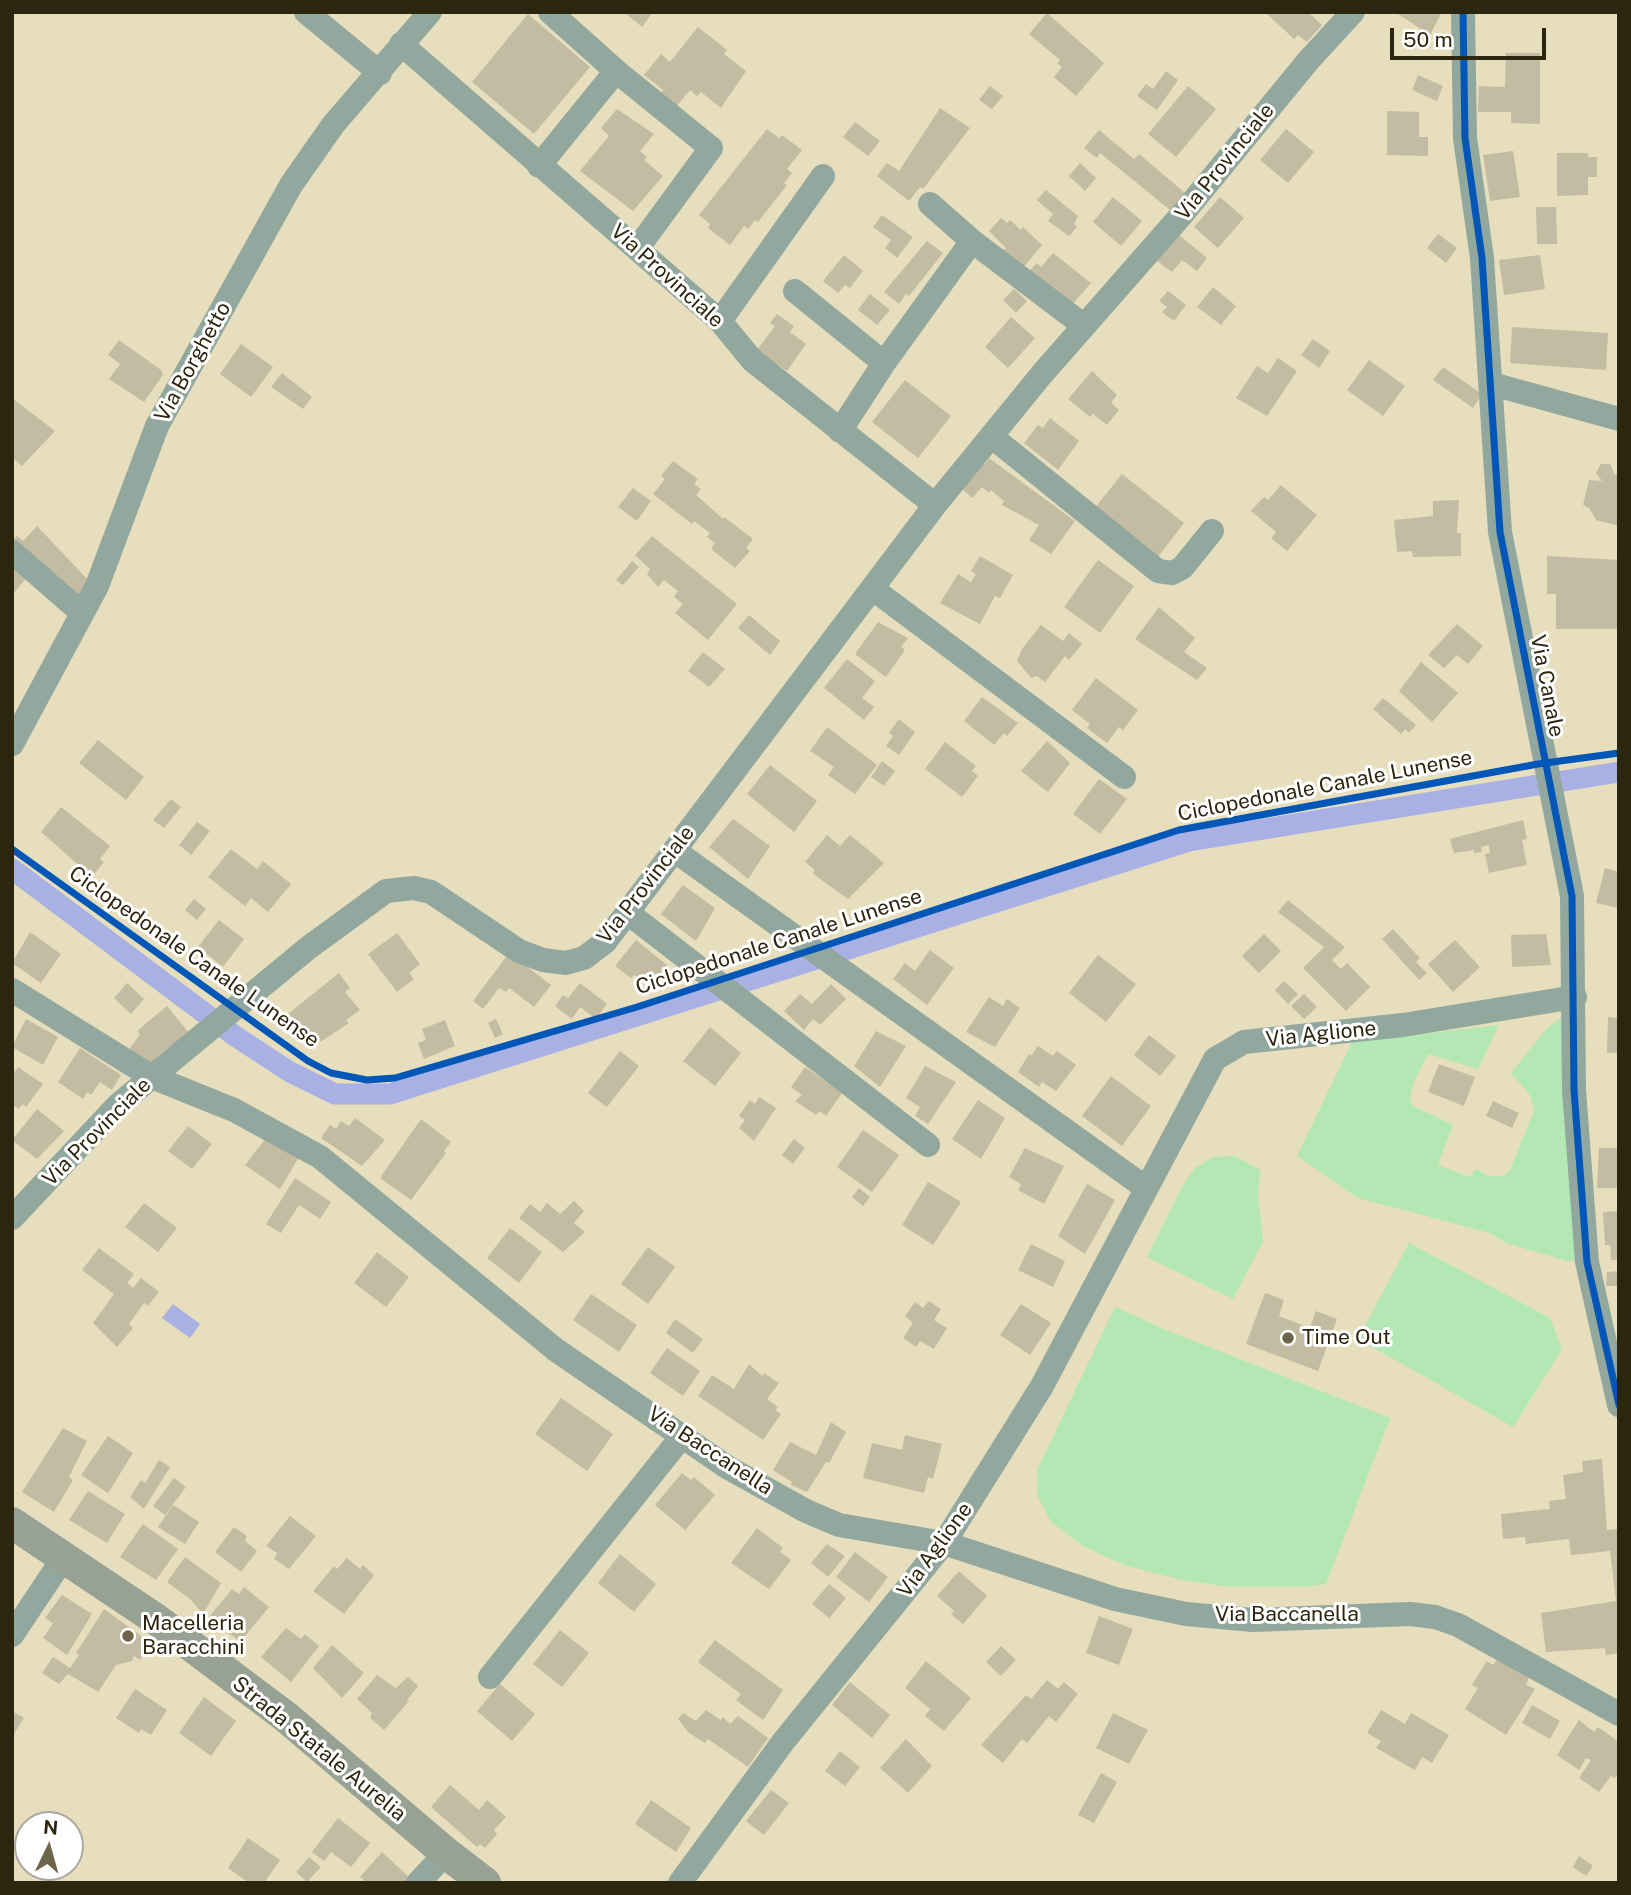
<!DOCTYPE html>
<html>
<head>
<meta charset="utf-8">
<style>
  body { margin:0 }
  #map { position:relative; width:1631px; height:1895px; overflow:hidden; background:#e6debc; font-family:"Public Sans",sans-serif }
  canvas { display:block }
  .frame { position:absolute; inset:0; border:14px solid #2d260e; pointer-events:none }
  .north { position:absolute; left:14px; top:1811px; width:70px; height:70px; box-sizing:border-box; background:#fff; border:2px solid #aba89f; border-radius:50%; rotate:5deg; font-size:19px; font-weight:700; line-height:28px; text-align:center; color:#2d260e }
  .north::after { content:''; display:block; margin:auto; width:24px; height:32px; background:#6e664b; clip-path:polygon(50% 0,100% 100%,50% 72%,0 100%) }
  .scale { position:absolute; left:1390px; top:28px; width:156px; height:32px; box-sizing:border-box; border:4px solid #2d260e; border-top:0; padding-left:9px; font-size:21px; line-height:24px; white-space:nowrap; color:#2d260e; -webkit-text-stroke:5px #fff; paint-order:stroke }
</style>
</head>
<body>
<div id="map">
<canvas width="1631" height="1895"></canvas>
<div class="frame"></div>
<div class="north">N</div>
<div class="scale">50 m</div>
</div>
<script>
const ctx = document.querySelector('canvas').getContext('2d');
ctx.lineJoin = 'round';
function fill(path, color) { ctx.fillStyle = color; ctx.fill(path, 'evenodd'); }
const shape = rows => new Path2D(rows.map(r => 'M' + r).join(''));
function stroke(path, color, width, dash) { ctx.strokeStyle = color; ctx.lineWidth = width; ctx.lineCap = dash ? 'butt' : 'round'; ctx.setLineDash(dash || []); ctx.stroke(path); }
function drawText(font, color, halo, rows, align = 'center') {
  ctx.font = font + ' "Public Sans",sans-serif'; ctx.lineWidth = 6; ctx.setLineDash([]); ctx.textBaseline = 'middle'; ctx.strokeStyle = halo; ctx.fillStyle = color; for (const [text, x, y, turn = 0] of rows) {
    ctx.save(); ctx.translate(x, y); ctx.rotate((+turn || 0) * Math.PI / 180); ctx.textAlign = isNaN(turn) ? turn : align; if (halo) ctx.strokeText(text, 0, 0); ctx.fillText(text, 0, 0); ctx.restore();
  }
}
const green = shape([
  [1563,1016,1579,1261,1568,1261,1508,1244,1490,1233,1358,1198,1297,1156,1352,1042,1499,1025,1478,1069,1428,1054,1413,1083,1410,1098,1413,1106,1453,1125,1438,1165,1469,1177,1476,1169,1488,1176,1504,1176,1510,1170,1534,1110,1530,1095,1511,1073,1547,1028],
  [1235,1156,1260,1170,1258,1199,1263,1241,1233,1299,1147,1257,1184,1183,1195,1168,1214,1157],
  [1409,1243,1550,1318,1562,1349,1513,1427,1358,1339],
  [1115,1307,1168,1331,1390,1418,1326,1584,1304,1587,1230,1587,1182,1580,1127,1566,1083,1546,1051,1522,1037,1495,1038,1468]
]);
const water = shape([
  [173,1304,200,1324,190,1338,162,1318]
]);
const canal = shape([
  [12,869,235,1036,290,1072,335,1094,390,1094,1189,841,1619,772]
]);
const building = shape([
  [624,12,653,12,642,27],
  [1265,12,1308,12,1322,25,1307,42,1298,35,1294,39],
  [1395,12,1442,12,1430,35],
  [1047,13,1104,63,1076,96,1054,77,1062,67,1057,63,1060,60,1029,34],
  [528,14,590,67,534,134,472,82],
  [698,27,727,50,724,54,746,71,721,108,701,92,697,96,690,90,676,107,660,94,663,90,644,75,661,54,670,62],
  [1414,29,1424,36,1416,47,1407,40],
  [1506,53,1540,53,1540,124,1511,123,1511,112,1478,112,1479,86,1505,87],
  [1166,71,1178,80,1157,110,1137,96,1146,84,1153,89],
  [1418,75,1443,86,1437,101,1412,90],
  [990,86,1003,96,992,109,979,100],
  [1188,86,1216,109,1176,157,1148,134],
  [940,108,970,128,923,189,920,187,909,201,877,176,887,163,899,171],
  [617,109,654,134,640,151,647,157,644,160,663,176,633,211,580,171,609,136,601,128],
  [1387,111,1419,112,1419,137,1428,137,1428,156,1387,155],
  [855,122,880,141,868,156,843,137],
  [767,129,779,138,782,135,802,150,787,169,792,173,784,183,787,185,758,222,755,220,748,229,744,226,730,245,708,228,710,224,699,215],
  [1286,129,1314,152,1288,183,1260,160],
  [1099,130,1134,159,1139,154,1185,193,1170,210,1100,153,1097,158,1084,148],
  [1513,151,1520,197,1490,201,1483,155],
  [1557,153,1588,153,1588,157,1597,157,1597,177,1588,177,1588,195,1557,196],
  [1080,163,1096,178,1085,191,1069,176],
  [1046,190,1078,216,1074,224,1077,227,1069,236,1048,221,1053,214,1037,200],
  [1113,197,1142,221,1121,246,1093,222],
  [1220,197,1244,218,1218,248,1194,227],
  [1536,207,1556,207,1557,244,1537,244],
  [882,215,913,237,897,258,885,248,891,240,873,227],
  [1001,218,1007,223,1010,220,1021,230,1023,227,1042,245,1023,268,1002,252,1006,248,989,231],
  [1178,234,1207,258,1197,271,1182,260,1172,272,1157,261],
  [1438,234,1457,248,1446,263,1427,248],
  [927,241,943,253,909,296,906,294,899,304,884,292],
  [1053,253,1091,283,1072,305,1028,272,1037,263,1041,267],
  [844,255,863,271,850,288,845,285,838,293,823,281],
  [1540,255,1545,289,1504,295,1499,260],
  [1213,287,1236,306,1221,325,1197,307],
  [1014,289,1027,301,1016,313,1003,300],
  [1168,291,1186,305,1174,321,1162,312,1167,307,1159,301],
  [870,294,890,310,877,325,858,310],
  [777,314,794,326,790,332,806,344,787,371,757,350,775,326,770,323],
  [1011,317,1035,338,1008,368,985,347],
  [1512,327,1608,333,1606,370,1510,363],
  [1313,339,1330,351,1319,368,1301,355],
  [119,340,161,370,163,375,144,402,109,379,120,364,108,355],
  [241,344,273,367,251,397,220,374],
  [1278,358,1297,371,1267,416,1236,398,1257,366,1268,373],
  [1369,360,1405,386,1383,416,1347,390],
  [1443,367,1482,394,1473,408,1433,380],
  [1092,371,1117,395,1111,403,1119,410,1107,425,1093,414,1090,417,1068,399],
  [282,373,312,397,303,409,271,387],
  [905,380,951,416,918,458,872,422],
  [12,398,55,431,22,466,12,457],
  [1050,418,1079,441,1058,470,1024,443,1038,425,1043,428],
  [989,458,1075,521,1051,554,1029,540,1039,525,1002,505,1004,501,991,490,989,493,982,487,972,498,957,484,978,459,985,464],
  [673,461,698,479,694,484,701,489,696,495,723,519,724,517,753,539,746,548,750,551,735,568,711,549,715,543,707,537,710,533,694,521,692,524,653,494,665,479,661,476],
  [1601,464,1610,464,1615,475,1619,472,1619,526,1596,520,1589,508,1583,505,1589,480,1602,481,1596,473],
  [1122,474,1184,523,1157,558,1094,509],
  [1281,485,1317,515,1287,551,1271,538,1276,532,1251,511,1264,497,1268,500],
  [633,488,651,501,637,521,618,507],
  [1459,500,1457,533,1461,533,1461,556,1413,557,1412,551,1397,552,1394,520,1433,516,1433,501],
  [37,526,90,582,81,604,12,542,17,536,23,541],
  [652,536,737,604,708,640,675,613,683,604,674,597,678,591,664,580,658,587,647,574,650,569,635,555],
  [980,556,1013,575,1000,598,995,596,980,624,940,603,958,574,971,582,976,574,971,571],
  [1547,556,1619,560,1618,629,1556,629,1556,594,1547,594],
  [1098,560,1134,586,1100,633,1064,607],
  [632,561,639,567,623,585,616,580],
  [12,562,28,576,12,595],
  [1159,607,1195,638,1184,652,1207,668,1197,680,1135,639],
  [749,615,780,641,770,655,738,628],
  [878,622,908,638,901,647,905,650,886,677,855,654],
  [1457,624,1483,646,1468,664,1457,655,1444,668,1428,655],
  [1041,625,1063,641,1069,633,1082,644,1069,660,1065,656,1045,682,1037,676,1031,678,1017,661,1022,649],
  [703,652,725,669,709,687,688,671],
  [847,659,875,681,862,698,874,707,864,720,824,688],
  [1421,662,1458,693,1432,722,1399,691],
  [1096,678,1138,710,1123,730,1119,727,1107,743,1087,728,1090,724,1072,710],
  [982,697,1018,723,1007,736,1004,733,994,745,964,721],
  [1383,698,1416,725,1409,733,1405,729,1401,734,1373,709],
  [899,719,915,732,899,755,886,746,893,736,889,733],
  [827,727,877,765,855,794,828,775,834,767,810,751],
  [98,740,144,777,126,800,79,763],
  [1047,741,1070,763,1048,792,1021,771],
  [945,742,976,766,972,771,978,776,962,797,925,769],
  [882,761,895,771,884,786,871,777],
  [770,765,817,801,794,832,747,794],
  [1099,779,1127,799,1100,834,1073,814],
  [171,799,181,807,164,828,153,820],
  [61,807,110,846,100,859,104,862,92,877,41,832],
  [733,819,770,846,748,879,709,847],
  [1523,820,1527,839,1522,840,1527,865,1489,873,1485,854,1490,853,1489,845,1481,847,1482,852,1474,853,1474,850,1454,853,1450,839],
  [197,822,210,831,191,855,179,845],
  [827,835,840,846,850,835,884,863,848,899,816,876,813,873,815,870,805,862],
  [231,849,257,869,263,861,291,884,268,912,251,898,245,906,208,877],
  [1605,868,1619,872,1619,908,1596,903],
  [683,885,715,908,696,941,661,914],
  [194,899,206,909,197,920,185,910],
  [1288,900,1345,947,1332,960,1341,969,1347,963,1370,987,1346,1011,1303,968,1324,947,1278,912],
  [219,920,244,939,223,967,198,947],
  [1393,929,1420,958,1416,962,1427,973,1419,980,1382,939],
  [30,932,61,954,41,983,12,963],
  [397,933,420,964,409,973,414,979,397,992,368,954],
  [1264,934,1281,951,1259,973,1242,956],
  [1546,934,1551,965,1512,967,1511,935],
  [636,940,668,966,659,978,655,974,646,984,634,975,631,978,615,966],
  [1455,940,1480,967,1453,992,1428,964],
  [930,950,954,968,927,1005,893,979,905,963,915,971],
  [509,953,551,985,534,1007,509,988,506,992,499,988,483,1009,473,1001],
  [1098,955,1136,984,1106,1022,1069,993],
  [339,973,350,988,345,992,360,1010,346,1020,349,1023,314,1046,298,1026,294,1029,283,1018],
  [1284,981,1298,994,1288,1004,1275,990],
  [127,983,144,999,131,1014,114,998],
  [580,983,607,1004,596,1019,580,1007,572,1019,555,1006,563,995,568,998],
  [831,984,846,999,820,1025,813,1019,804,1030,784,1011,800,994,812,1004],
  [1304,994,1317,1007,1304,1019,1291,1006],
  [989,997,1003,1006,1007,999,1020,1008,995,1047,966,1032],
  [167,1006,189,1033,161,1053,148,1068,127,1053,140,1034,137,1031],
  [1608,1017,1619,1018,1619,1053,1607,1053],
  [26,1019,58,1037,43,1065,12,1047],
  [496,1019,503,1034,495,1038,488,1023],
  [445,1020,455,1046,424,1059,418,1043,426,1040,422,1029],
  [710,1027,741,1053,715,1086,683,1061],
  [876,1031,906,1046,880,1087,854,1066],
  [1149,1035,1176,1056,1160,1076,1134,1055],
  [1038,1046,1053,1056,1057,1051,1076,1065,1056,1091,1042,1082,1039,1087,1018,1072,1029,1054,1031,1056],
  [80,1048,121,1075,112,1090,100,1082,91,1095,87,1092,83,1099,58,1082],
  [620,1051,639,1066,607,1107,588,1093],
  [1439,1064,1475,1077,1464,1106,1428,1092],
  [925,1066,956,1082,928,1124,915,1116,920,1107,906,1098],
  [18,1067,43,1084,26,1107,22,1104,19,1109,12,1104,12,1076],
  [805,1067,842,1093,826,1116,819,1111,816,1115,795,1101,802,1095,791,1087],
  [1111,1076,1151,1106,1122,1146,1082,1116],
  [759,1097,776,1108,754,1141,739,1128,745,1120,739,1116,750,1100,755,1104],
  [978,1100,1005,1118,981,1159,952,1139],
  [1493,1101,1519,1113,1512,1128,1486,1116],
  [37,1109,64,1131,37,1159,12,1140],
  [355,1118,385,1140,362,1166,321,1138,330,1125,336,1129,341,1121,349,1126],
  [421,1119,451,1142,444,1151,446,1153,411,1200,380,1178],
  [188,1126,212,1144,192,1169,168,1151],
  [863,1130,899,1155,872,1192,837,1167],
  [266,1138,299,1157,280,1189,245,1165],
  [794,1139,805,1148,793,1164,782,1155],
  [1025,1148,1064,1166,1044,1204,1018,1190,1021,1184,1009,1177],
  [1599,1148,1619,1148,1619,1188,1597,1188],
  [295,1178,331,1202,320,1219,299,1205,281,1233,266,1224],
  [928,1182,961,1202,933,1245,902,1225],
  [1087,1184,1115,1200,1085,1254,1058,1236],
  [859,1188,870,1197,863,1206,852,1197],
  [574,1201,584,1211,574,1223,585,1232,563,1252,519,1218,530,1204,540,1212,547,1203,560,1214],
  [144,1203,177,1228,158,1252,125,1227],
  [1619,1211,1619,1260,1611,1260,1610,1245,1605,1245,1603,1212],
  [510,1228,542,1252,519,1283,487,1258],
  [1031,1244,1065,1261,1053,1287,1018,1270],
  [648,1247,675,1267,648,1304,621,1284],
  [99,1248,134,1274,127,1283,133,1288,141,1278,159,1292,148,1306,144,1303,129,1324,133,1328,117,1347,93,1323,114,1294,82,1270],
  [377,1252,409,1277,386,1307,354,1283],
  [1619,1271,1619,1286,1606,1286,1607,1272],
  [1265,1293,1284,1300,1279,1316,1310,1328,1316,1311,1337,1319,1318,1371,1246,1344],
  [591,1294,637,1325,619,1352,573,1320],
  [929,1301,941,1309,934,1320,947,1328,934,1349,920,1341,916,1347,903,1338,913,1323,905,1316,915,1302,923,1308],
  [1021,1304,1051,1323,1030,1355,1000,1335],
  [675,1319,703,1339,693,1353,666,1333],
  [667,1348,700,1371,683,1396,650,1373],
  [749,1364,762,1376,764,1373,779,1383,767,1399,778,1407,775,1410,781,1414,763,1440,698,1396,712,1375,734,1389],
  [561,1398,613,1434,587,1471,535,1434],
  [831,1422,846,1432,829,1463,826,1462,807,1492,791,1485,792,1482,773,1470,790,1442,816,1455],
  [63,1428,87,1441,69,1477,73,1480,54,1512,22,1492],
  [905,1435,942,1444,933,1479,928,1477,924,1493,863,1478,872,1443,902,1450],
  [108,1436,133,1453,108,1493,81,1475],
  [1602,1459,1607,1530,1619,1529,1619,1653,1606,1655,1605,1648,1546,1652,1541,1613,1616,1601,1610,1551,1571,1555,1569,1539,1526,1544,1525,1537,1503,1539,1501,1514,1550,1509,1549,1501,1566,1499,1563,1475,1583,1472,1582,1461],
  [159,1460,170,1467,144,1509,130,1497,141,1480,145,1483],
  [682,1473,691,1480,694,1477,715,1495,685,1530,655,1505],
  [174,1478,186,1487,165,1515,153,1506],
  [88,1491,125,1514,107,1543,69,1520],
  [173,1505,199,1522,185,1544,158,1527],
  [290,1516,316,1536,289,1569,274,1559,277,1553,266,1546],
  [143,1524,178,1549,156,1580,120,1557],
  [234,1527,247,1536,245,1541,257,1551,241,1572,215,1552],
  [757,1528,783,1548,780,1552,791,1560,769,1589,731,1563],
  [827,1544,845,1556,828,1577,811,1563],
  [855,1552,888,1577,869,1602,836,1577],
  [620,1554,656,1584,634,1612,598,1583],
  [185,1557,221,1583,203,1614,190,1599,167,1582],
  [347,1558,360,1569,363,1565,374,1575,344,1614,313,1591,334,1566,337,1569],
  [959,1571,987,1596,963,1624,951,1614,954,1611,937,1596],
  [829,1584,846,1598,829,1618,812,1604],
  [244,1587,269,1607,240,1642,209,1617,232,1589,239,1594],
  [62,1595,92,1614,67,1655,43,1638,53,1623,45,1618],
  [104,1609,151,1643,140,1660,134,1656,132,1661,116,1665,98,1692,68,1674,59,1684,42,1673,53,1657,70,1668,79,1655,76,1653],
  [1099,1616,1133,1629,1119,1665,1086,1653],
  [286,1628,301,1639,305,1634,319,1646,291,1682,261,1657],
  [560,1630,589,1653,562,1687,533,1664],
  [715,1640,783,1690,763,1720,736,1700,741,1694,698,1662],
  [332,1645,364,1673,342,1698,313,1668],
  [1001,1646,1016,1660,1001,1676,986,1662],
  [1498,1658,1529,1677,1526,1685,1535,1689,1506,1735,1465,1709,1478,1688,1472,1685,1487,1661,1493,1665],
  [926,1661,971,1698,944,1731,925,1716,930,1709,905,1688],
  [377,1675,396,1688,408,1677,418,1686,407,1700,409,1701,384,1730,370,1718,372,1713,357,1699],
  [1047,1680,1058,1689,1064,1682,1078,1694,1056,1722,1049,1716,1027,1743,1022,1739,1003,1763,981,1745,1026,1695,1031,1699],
  [850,1682,890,1715,872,1738,832,1705],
  [500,1684,535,1714,512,1741,477,1711],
  [135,1689,167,1710,151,1735,141,1729,139,1733,116,1718],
  [204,1697,236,1721,211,1756,179,1733],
  [1532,1705,1560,1721,1550,1739,1522,1723],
  [706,1710,721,1720,723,1717,730,1724,738,1716,768,1738,748,1767,708,1739,705,1743,689,1733,678,1719,683,1713,696,1721],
  [1381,1710,1405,1724,1411,1713,1449,1735,1432,1763,1422,1757,1415,1770,1376,1748,1381,1741,1367,1733],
  [12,1711,24,1718,12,1737],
  [1113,1713,1148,1730,1129,1764,1096,1748],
  [1579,1720,1594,1732,1598,1727,1619,1742,1619,1773,1615,1778,1611,1776,1599,1792,1579,1778,1591,1760,1586,1758,1579,1770,1557,1755],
  [906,1739,932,1766,908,1793,880,1768],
  [840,1751,860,1767,845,1786,825,1771],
  [1101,1773,1117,1782,1094,1823,1078,1815],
  [450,1785,479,1810,487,1800,506,1817,494,1830,497,1834,485,1848,480,1844,477,1847,431,1807],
  [771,1790,789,1803,764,1835,746,1821],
  [651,1800,691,1828,676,1852,635,1824],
  [338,1818,370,1843,351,1867,331,1852,324,1861,312,1852],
  [248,1838,280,1860,264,1883,249,1883,228,1868],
  [382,1852,410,1878,406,1883,367,1883,360,1877],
  [1579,1856,1593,1866,1586,1876,1573,1867],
  [309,1857,321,1867,307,1882,296,1872]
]);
const minor = shape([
  [306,12,380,73],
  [550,12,616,71],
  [1463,12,1465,138,1482,258,1500,532,1572,896,1574,1090,1587,1262,1619,1405],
  [401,44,720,321,752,360,935,505],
  [539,166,616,71,711,148,637,249],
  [930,204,972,241],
  [795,291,884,363],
  [720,321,823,176],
  [1492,384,1619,419],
  [840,431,884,363,972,241,1083,325],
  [991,436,1158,571,1172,573,1182,568,1212,531],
  [12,552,82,613],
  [873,589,1124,777],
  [12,744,97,586,157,426,291,185,333,125,430,12],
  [675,851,1146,1188],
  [628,913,928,1145],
  [12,990,152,1077,234,1110,320,1157,556,1350,727,1467,806,1511,839,1525,944,1543,1115,1599,1186,1614,1253,1620,1410,1614,1435,1617,1458,1625,1619,1714],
  [12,1218,118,1105,308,948,386,891,414,888,431,892,519,951,543,960,566,963,584,958,605,942,935,505,1042,374,1185,211,1308,61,1353,12],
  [12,1635,64,1557],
  [490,1677,683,1435],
  [418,1883,446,1853],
  [680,1883,783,1742,944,1543,1042,1386,1215,1059,1244,1042,1403,1025,1575,997]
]);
const major = shape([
  [12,1523,157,1620,286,1717,446,1853,485,1883]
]);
const cycleway = shape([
  [1463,12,1465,138,1482,258,1500,532,1572,896,1574,1090,1587,1262,1619,1405],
  [12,849,308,1061,331,1073,367,1080,395,1078,637,1007,1179,830,1538,764,1619,753]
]);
const markers = [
  [1288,1338,7,"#6e664b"],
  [128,1636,7,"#6e664b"]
];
const streetNames = [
  ["Via Provinciale",1225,162,-51],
  ["Via Provinciale",667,276,42],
  ["Via Borghetto",193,362,-61],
  ["Via Canale",1547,686,79],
  ["Ciclopedonale Canale Lunense",1325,786,-11],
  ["Via Provinciale",646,885,-52],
  ["Ciclopedonale Canale Lunense",779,942,-18],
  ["Ciclopedonale Canale Lunense",194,957,35],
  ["Via Aglione",1321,1034,-6],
  ["Via Provinciale",97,1132,-45],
  ["Via Baccanella",710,1451,33],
  ["Via Aglione",935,1550,-54],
  ["Via Baccanella",1287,1615],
  ["Strada Statale Aurelia",319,1749,39]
];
const poiNames = [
  ["Time Out",1302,1338],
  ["Macelleria",142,1624],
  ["Baracchini",142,1648]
];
fill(green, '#b3e8b4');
fill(water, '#a8b0e4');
stroke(canal, '#a8b0e4', 21);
fill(building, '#c3bca2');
stroke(minor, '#92a79d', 24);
stroke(major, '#97a295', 32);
stroke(cycleway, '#0057b8', 7);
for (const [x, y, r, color] of markers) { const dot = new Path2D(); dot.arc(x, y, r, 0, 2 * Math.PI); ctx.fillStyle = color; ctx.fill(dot); stroke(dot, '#fff', 2.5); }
drawText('21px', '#2d260e', '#fff', streetNames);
drawText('21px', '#2d260e', '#fff', poiNames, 'left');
</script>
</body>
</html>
